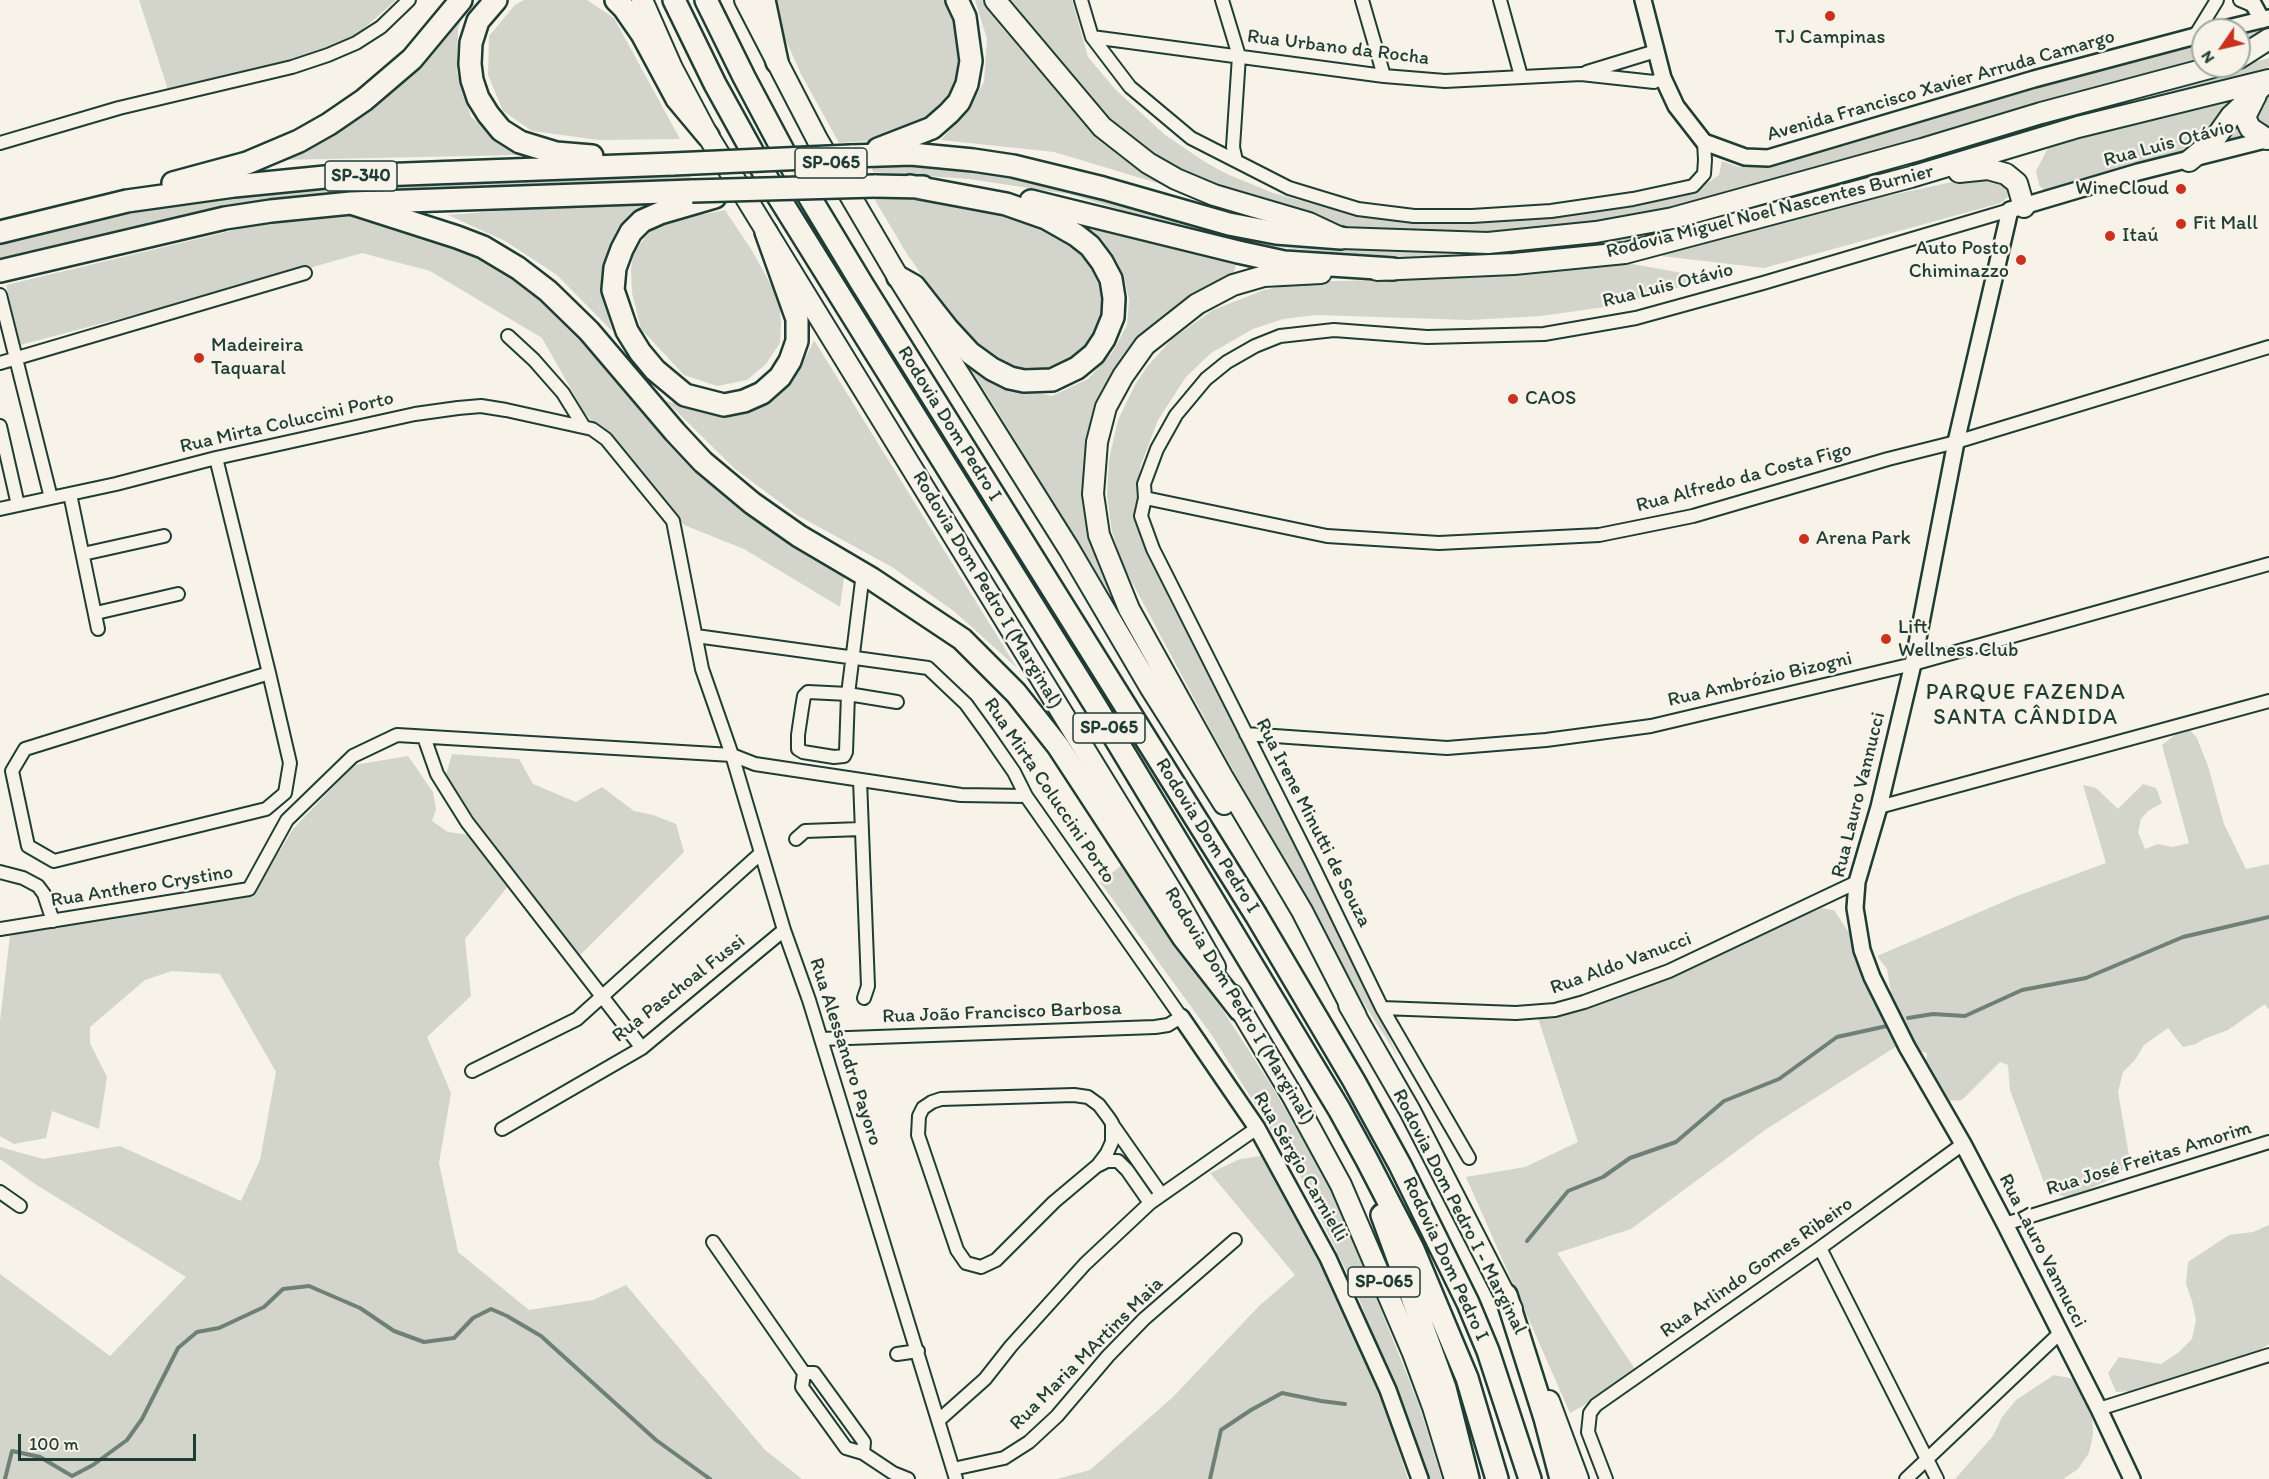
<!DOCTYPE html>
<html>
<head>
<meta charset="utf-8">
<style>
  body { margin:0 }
  #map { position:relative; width:2269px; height:1479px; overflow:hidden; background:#f7f3e8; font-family:Itim,sans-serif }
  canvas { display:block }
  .north { position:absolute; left:2191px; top:18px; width:60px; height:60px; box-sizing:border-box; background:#f7f3e8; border:2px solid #a1aaa0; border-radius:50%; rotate:236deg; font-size:16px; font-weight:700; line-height:24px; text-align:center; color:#1f3d34 }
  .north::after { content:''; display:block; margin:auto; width:21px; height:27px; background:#c8321e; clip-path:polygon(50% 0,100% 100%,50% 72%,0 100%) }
  .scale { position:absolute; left:18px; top:1434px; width:178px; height:27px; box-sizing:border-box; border:3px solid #1f3d34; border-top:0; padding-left:8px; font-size:18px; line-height:21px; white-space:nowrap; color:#1f3d34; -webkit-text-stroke:4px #f7f3e8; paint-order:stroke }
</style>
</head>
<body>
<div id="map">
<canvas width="2269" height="1479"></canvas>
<div class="north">N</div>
<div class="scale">100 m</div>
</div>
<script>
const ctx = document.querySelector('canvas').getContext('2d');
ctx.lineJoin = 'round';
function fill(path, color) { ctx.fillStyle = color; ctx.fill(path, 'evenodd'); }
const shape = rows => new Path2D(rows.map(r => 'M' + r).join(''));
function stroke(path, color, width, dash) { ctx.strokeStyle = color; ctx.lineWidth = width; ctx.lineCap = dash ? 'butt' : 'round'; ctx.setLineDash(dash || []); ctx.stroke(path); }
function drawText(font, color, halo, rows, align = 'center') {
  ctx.font = font + ' Itim,sans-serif'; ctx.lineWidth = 5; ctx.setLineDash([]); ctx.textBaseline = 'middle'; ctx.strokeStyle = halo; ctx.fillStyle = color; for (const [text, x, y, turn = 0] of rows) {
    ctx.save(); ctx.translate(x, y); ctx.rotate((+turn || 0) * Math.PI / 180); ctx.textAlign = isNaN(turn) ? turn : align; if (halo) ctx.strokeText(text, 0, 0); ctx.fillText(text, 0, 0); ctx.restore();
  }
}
const green = shape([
  [139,0,396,0,340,50,170,96],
  [524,0,587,0,614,18,680,139,599,140,532,131,503,111,488,75,489,36,515,5],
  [770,0,946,0,954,13,962,57,950,95,924,120,880,140,839,143,801,74,770,5],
  [975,0,982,0,993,11,1066,99,1109,146,1164,185,1054,152,941,140,967,111,984,82,987,39],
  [1011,0,1072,0,1088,57,1115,89,1164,134,1205,162,1227,174,1273,193,1332,209,1367,215,1463,221,1690,189,1709,182,1719,175,1722,161,1739,167,1764,167,2079,73,2203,40,2203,59,1965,129,1886,147,1719,197,1631,220,1509,236,1360,231,1332,225,1211,186,1151,153,1118,127,1088,97],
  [464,11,458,29,457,72,471,117,518,155,275,160],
  [2269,24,2269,31,2239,47,2239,31],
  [2269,58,2269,67,2030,130,2038,123,2105,103],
  [2269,85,2269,129,2048,194,2039,185,2036,171,2048,148],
  [871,164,946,166,1013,174,1187,222,1487,246,1885,166,1879,176,1606,249,1477,259,1410,258,1337,254,1263,245,1191,231,1069,194,969,179,873,172],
  [690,170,692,185,553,187,299,196,188,216,0,258,0,241,92,217,280,187],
  [1974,179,1994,180,2007,187,2008,197,2001,203,1764,268,1661,256,1687,244,1794,216,1952,182],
  [920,195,1003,210,1042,224,1074,242,1104,279,1107,313,1093,345,1057,370,1026,373,999,365,958,327,907,254,873,197],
  [652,204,614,237,601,282,612,331,557,275,505,241,448,215,561,206],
  [725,210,751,249,779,299,781,323,780,343,766,364,747,380,717,386,684,375,641,329,632,293,631,270,633,253,651,230,674,220],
  [360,214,434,234,513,269,570,320,668,440,735,501,845,571,840,607,744,549,684,525,584,412,542,338,430,271,362,253,278,277,20,345,6,285,264,223],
  [1078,221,1236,264,1233,276,1170,314,1088,444,1083,488,1095,550,1109,593,988,396,961,360,996,383,1052,396,1088,379,1112,353,1127,325,1129,300,1124,276,1114,257,1101,238],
  [1632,264,1705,277,1705,280,1612,306,1541,316,1469,320,1315,315,1283,319,1253,329,1211,353,1186,377,1158,420,1141,465,1138,481,1138,512,1148,556,1260,771,1372,998,1398,1057,1361,999,1214,736,1124,567,1112,532,1107,496,1109,459,1118,420,1135,385,1146,368,1172,339,1213,310,1264,290,1302,282,1489,277,1536,274,1590,266],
  [814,340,1017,668,955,612,892,567,797,515,735,469,666,401,722,415,764,405,798,373],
  [2189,729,2197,738,2208,766,2224,824,2246,869,2269,864,2269,1010,2265,1004,2228,1030,2204,1039,2196,1044,2183,1047,2168,1028,2144,1045,2135,1060,2123,1072,2118,1092,2130,1161,2117,1176,2070,1198,2056,1194,2046,1188,2010,1090,2008,1065,2000,1062,1962,1100,1944,1101,1925,1067,1927,1053,1919,1051,1893,1006,1887,969,1877,956,2017,896,2106,863,2083,785,2096,788,2118,809,2143,784,2156,788,2162,803,2148,811,2141,819,2138,832,2145,849,2158,844,2172,847,2189,843,2162,745,2175,735],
  [452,754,519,759,533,784,576,802,602,787,634,811,653,815,676,824,684,852,578,957,445,778],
  [408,756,433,792,436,809,432,821,448,832,469,835,509,885,465,939,471,996,427,1037,451,1093,439,1163,458,1252,529,1310,593,1300,626,1285,765,1450,802,1479,0,1479,0,1274,110,1356,186,1277,35,1184,0,1159,0,1147,43,1159,120,1146,241,1201,260,1160,276,1072,220,974,172,971,145,980,90,1027,90,1043,107,1077,99,1129,52,1111,46,1138,14,1144,0,1136,0,1021,10,935,256,890,293,829,354,765],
  [1127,861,1271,1085,1331,1186,1418,1402,1442,1479,1430,1479,1356,1291,1300,1176,1211,1034,1100,882],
  [1822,908,1834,910,1851,936,1859,960,1897,1046,1765,1130,1631,1229,1557,1253,1639,1375,1570,1413,1466,1177,1525,1167,1578,1142,1536,1012,1669,971],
  [1261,1156,1322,1264,1384,1406,1408,1479,1057,1479,1090,1470,1173,1397,1259,1306,1295,1275,1210,1173,1240,1159],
  [2269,1225,2269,1344,2226,1372,2153,1390,2116,1392,2108,1373,2119,1357,2161,1364,2179,1352,2192,1339,2196,1320,2192,1301,2186,1284,2188,1262,2229,1235,2253,1232],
  [2054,1375,2074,1379,2085,1396,2092,1413,2093,1434,2089,1453,2078,1469,2063,1479,1955,1479,1993,1436,2002,1417,2016,1400]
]);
const stream = shape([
  [1908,1018,1933,1014,1965,1016,2022,990,2086,978,2183,937,2269,917],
  [1527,1241,1568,1191,1603,1177,1630,1158,1676,1142,1724,1101,1779,1079,1837,1037,1887,1026],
  [5,1479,12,1451,40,1457,72,1476,93,1465,127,1440,142,1419,178,1348,197,1332,219,1328,264,1307,283,1289,309,1286,360,1308,394,1331,424,1342,454,1338,473,1318,491,1309,507,1316,541,1336,656,1440,710,1479],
  [1210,1479,1221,1430,1251,1410,1282,1393,1321,1401,1345,1404]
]);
const minor = shape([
  [1081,0,1092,37,1130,87,1191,138,1289,188,1358,209,1414,216,1472,216,1551,211,1633,199,1693,186,1704,174,1705,160,1704,142],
  [1222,0,1239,56,1233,147,1236,161],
  [1362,0,1384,76],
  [1500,0,1521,76],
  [2240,0,2252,5],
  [2195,36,2217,0],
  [1092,37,1384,76,1445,81,1581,74,1654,82,1663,78],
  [1587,72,1656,51],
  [0,143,119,108,292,67,328,55,356,43,381,27,409,0],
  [0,295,51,498],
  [508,336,534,360,563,393,584,427],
  [0,363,305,273],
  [0,426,18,505],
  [216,458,269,673,290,763,285,793,266,809,54,861,28,846,12,771,25,749,269,673],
  [70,494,98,629],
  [1145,498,1327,536,1439,543,1599,535,1693,516,1888,459,1956,442,2269,347],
  [0,509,116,484,216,458,415,414,458,408,481,406,506,410,592,429,606,439,673,521,702,669,732,755,784,930,809,1000,956,1479],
  [83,554,164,536],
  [863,573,848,694,897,702],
  [96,613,178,594],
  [696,636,928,668,966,704,987,733,1014,772,1026,796,1181,1017,1168,1025,1155,1027,821,1039],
  [808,692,848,694,846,752,844,756,834,757,803,752,798,749,798,735,802,708,804,696,808,692],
  [1246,734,1447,748,1546,740,1651,726,1913,664,2269,564],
  [424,737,437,774,467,822,642,1048],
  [860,780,868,986,864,998],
  [1879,807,2269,701],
  [796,839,805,831,861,829],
  [0,872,23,878,38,886,44,894,53,921],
  [0,929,249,889,287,820,353,756,397,735,732,755,755,764,961,795,1026,796],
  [1382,1008,1516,1013,1555,1010,1584,1002,1669,971,1857,882],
  [472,1071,577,1019,761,853],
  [1074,1095,1088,1097,1099,1105,1108,1117,1112,1123,1112,1142,1107,1153,1098,1165,1054,1202,996,1260,981,1267,966,1263,957,1250,918,1135,919,1116,923,1108,932,1102,941,1099,1074,1095],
  [1112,1124,1161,1194],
  [502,1129,642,1048,784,930],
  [1469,1158,1382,1008,1311,862,1153,549,1141,516,1145,498,1144,484,1157,449,1176,415,1206,379,1227,362,1255,346,1280,336,1334,330,1427,337,1544,334,1636,318,1763,283,2010,210],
  [1099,1165,1107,1161,1118,1161,1127,1170,1150,1203],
  [0,1192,20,1206],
  [2005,1224,2269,1142],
  [713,1242,804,1373,802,1387,846,1448,863,1453,893,1473,908,1479],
  [1820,1248,1937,1479],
  [897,1354,918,1351],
  [804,1373,814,1373,864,1442,863,1453],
  [2099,1409,2269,1355],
  [939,1420,985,1379,1011,1346,1085,1264,1150,1203,1257,1128],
  [953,1469,1004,1458,1029,1442,1057,1416,1108,1356,1144,1319,1235,1240],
  [1606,1479,1588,1432,1590,1413,1596,1405,1820,1248,1963,1144],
  [1906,1479,2061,1332]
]);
const tertiary = shape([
  [1643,0,1663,78,1676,106,1704,142,1745,157,1768,158,2034,79,2203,34],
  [2251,0,2262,20],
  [2220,30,2269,18],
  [1181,1017,1257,1128,1328,1258,1388,1390,1420,1479],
  [2132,1479,2099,1409,2005,1224,1963,1144,1907,1047,1872,977,1862,950,1855,908,1857,882,1879,807,1913,664,1956,442,2010,210,2138,172,2269,139]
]);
const trunk = shape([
  [642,0,672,68,708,136,1177,900,1215,967],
  [745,0,817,139,898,277,1069,549,1150,687,1224,804],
  [995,0,1102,127,1148,163,1176,179,1214,195,1309,223,1341,238,1488,243,1596,232,1673,218,1922,149,2041,113,2217,66],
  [2239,58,2269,39],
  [2256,95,2245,117,2250,128,2267,139],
  [2189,161,2214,140,2231,116,2267,82],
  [1959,172,1988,169,2006,174,2017,183,2024,207],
  [1377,270,1514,264,1625,253,1911,177,2078,127,2269,80],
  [1321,273,1264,276,1233,285,1197,304,1145,345,1123,376,1106,407,1097,442,1093,494,1099,535,1129,609,1222,776,1302,911,1356,1016],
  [1232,995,1292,1095,1341,1185,1413,1353,1433,1407,1455,1479],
  [1349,1005,1410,1111,1512,1309],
  [1549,1401,1578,1479]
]);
const motorway = shape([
  [496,0,478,21,471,43,470,64,472,80,478,98,488,114,501,130,520,142,556,153,592,156],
  [616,0,624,8,642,34,677,99,708,136],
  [674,0,715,84,768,180,1095,705,1339,1109,1367,1160,1413,1249,1467,1378,1497,1479],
  [706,0,744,77,795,173,862,284,1256,915,1354,1081,1400,1165,1468,1303,1488,1351,1530,1479],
  [764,0,777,62],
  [878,149,932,128,949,113,959,102,967,84,971,61,965,17,957,0],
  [851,156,911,154,973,160,1013,166,1103,188,1229,224,1276,233,1341,238],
  [173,183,247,163,299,141,329,124,364,100,412,59,461,0],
  [875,186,923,187],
  [715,197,660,213,642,221,631,232,622,249,615,268,613,290,627,331,640,352,655,370,685,395,724,405,744,401,762,393,780,377,790,361,797,341,797,319,766,232],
  [1031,201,1238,252,1284,262,1393,269],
  [351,203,457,237,483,247,518,268,548,291,589,331,675,432,703,462,752,503,799,536,872,579,962,639,1016,693,1058,746,1183,937,1240,1010],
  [0,232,127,201,234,186,325,177,673,164],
  [0,271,225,218,271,211,351,203,692,191],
  [898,277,914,286,947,328,970,353,992,369,1010,378,1024,381,1052,380,1077,368,1094,354,1104,339,1113,317,1114,298,1111,279,1102,262,1090,246,1076,235,1046,218,1006,204,910,186],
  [1382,1215,1445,1388,1468,1479],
  [1506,1295,1545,1418,1561,1479]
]);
const motorwayBridge = shape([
  [673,164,851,156],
  [692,191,875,186]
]);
const markers = [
  [1830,16,6,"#c8321e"],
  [2181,189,6,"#c8321e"],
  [2181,224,6,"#c8321e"],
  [2110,236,6,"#c8321e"],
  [2021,260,6,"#c8321e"],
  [199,358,6,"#c8321e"],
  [1513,399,6,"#c8321e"],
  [1804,539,6,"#c8321e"],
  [1886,639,6,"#c8321e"]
];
const shields = [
  [831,163,72],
  [361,176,72],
  [1109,728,72],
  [1384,1282,72]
];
const shieldNames = [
  ["SP-065",831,163],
  ["SP-340",361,176],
  ["SP-065",1109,728],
  ["SP-065",1384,1282]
];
const poiNames = [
  ["TJ Campinas",1830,38,"center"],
  ["WineCloud",2169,189,"right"],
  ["Fit Mall",2193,224],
  ["Itaú",2122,236],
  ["Auto Posto",2009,249,"right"],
  ["Chiminazzo",2009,272,"right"],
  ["Madeireira",211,346],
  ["Taquaral",211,369],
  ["CAOS",1525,399],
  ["Arena Park",1816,539],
  ["Lift",1898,628],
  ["Wellness Club",1898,651]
];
const streetNames = [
  ["Rua Urbano da Rocha",1338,48,7],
  ["Avenida Francisco Xavier Arruda Camargo",1941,86,-16],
  ["Rua Luis Otávio",2169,144,-15],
  ["Rodovia Miguel Noel Nascentes Burnier",1770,212,-14],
  ["Rua Luis Otávio",1668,286,-14],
  ["Rua Mirta Coluccini Porto",287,423,-13],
  ["Rodovia Dom Pedro I",949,424,58],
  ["Rua Alfredo da Costa Figo",1744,478,-15],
  ["Rodovia Dom Pedro I (Marginal)",987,590,59],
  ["Rua Ambrózio Bizogni",1760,680,-13],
  ["Rua Mirta Coluccini Porto",1049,791,56],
  ["Rua Lauro Vannucci",1859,795,-76],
  ["Rua Irene Minutti de Souza",1313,823,63],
  ["Rodovia Dom Pedro I",1207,836,58],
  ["Rua Anthero Crystino",142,887,-9],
  ["Rua Aldo Vanucci",1621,964,-20],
  ["Rua Paschoal Fussi",679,989,-38],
  ["Rodovia Dom Pedro I (Marginal)",1239,1006,59],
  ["Rua João Francisco Barbosa",1002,1013,-2],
  ["Rua Alessandro Payoro",845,1052,72],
  ["Rua José Freitas Amorim",2149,1159,-17],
  ["Rua Sérgio Carnielli",1300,1167,60],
  ["Rodovia Dom Pedro I - Marginal",1459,1212,63],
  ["Rua Lauro Vannucci",2042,1251,63],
  ["Rodovia Dom Pedro I",1445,1259,65],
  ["Rua Arlindo Gomes Ribeiro",1757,1268,-35],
  ["Rua Maria MArtins Maia",1087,1354,-45]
];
const quarterNames = [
  ["PARQUE FAZENDA",2026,693],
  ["SANTA CÂNDIDA",2026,718]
];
fill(green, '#d3d5ca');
stroke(stream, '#6f8077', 4);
stroke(minor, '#1f3d34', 16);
stroke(tertiary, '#1f3d34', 20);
stroke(trunk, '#1f3d34', 24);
stroke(motorway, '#1f3d34', 26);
stroke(minor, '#f7f3e8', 12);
stroke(tertiary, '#f7f3e8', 15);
stroke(trunk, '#f7f3e8', 20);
stroke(motorway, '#f7f3e8', 21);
stroke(motorwayBridge, '#1f3d34', 26, []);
stroke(motorwayBridge, '#f7f3e8', 21);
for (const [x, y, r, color] of markers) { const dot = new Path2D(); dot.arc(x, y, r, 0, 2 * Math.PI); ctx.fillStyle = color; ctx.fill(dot); stroke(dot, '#f7f3e8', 2); }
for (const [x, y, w] of shields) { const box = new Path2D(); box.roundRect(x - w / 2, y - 15, w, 30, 4.5); ctx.fillStyle = '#f7f3e8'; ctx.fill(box); stroke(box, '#1f3d34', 1.5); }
drawText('bold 18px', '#1f3d34', null, shieldNames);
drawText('20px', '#1f3d34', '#f7f3e8', poiNames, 'left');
drawText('20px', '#1f3d34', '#f7f3e8', streetNames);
ctx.letterSpacing = '1.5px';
drawText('22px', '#1f3d34', '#f7f3e8', quarterNames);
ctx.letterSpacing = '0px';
</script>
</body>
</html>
